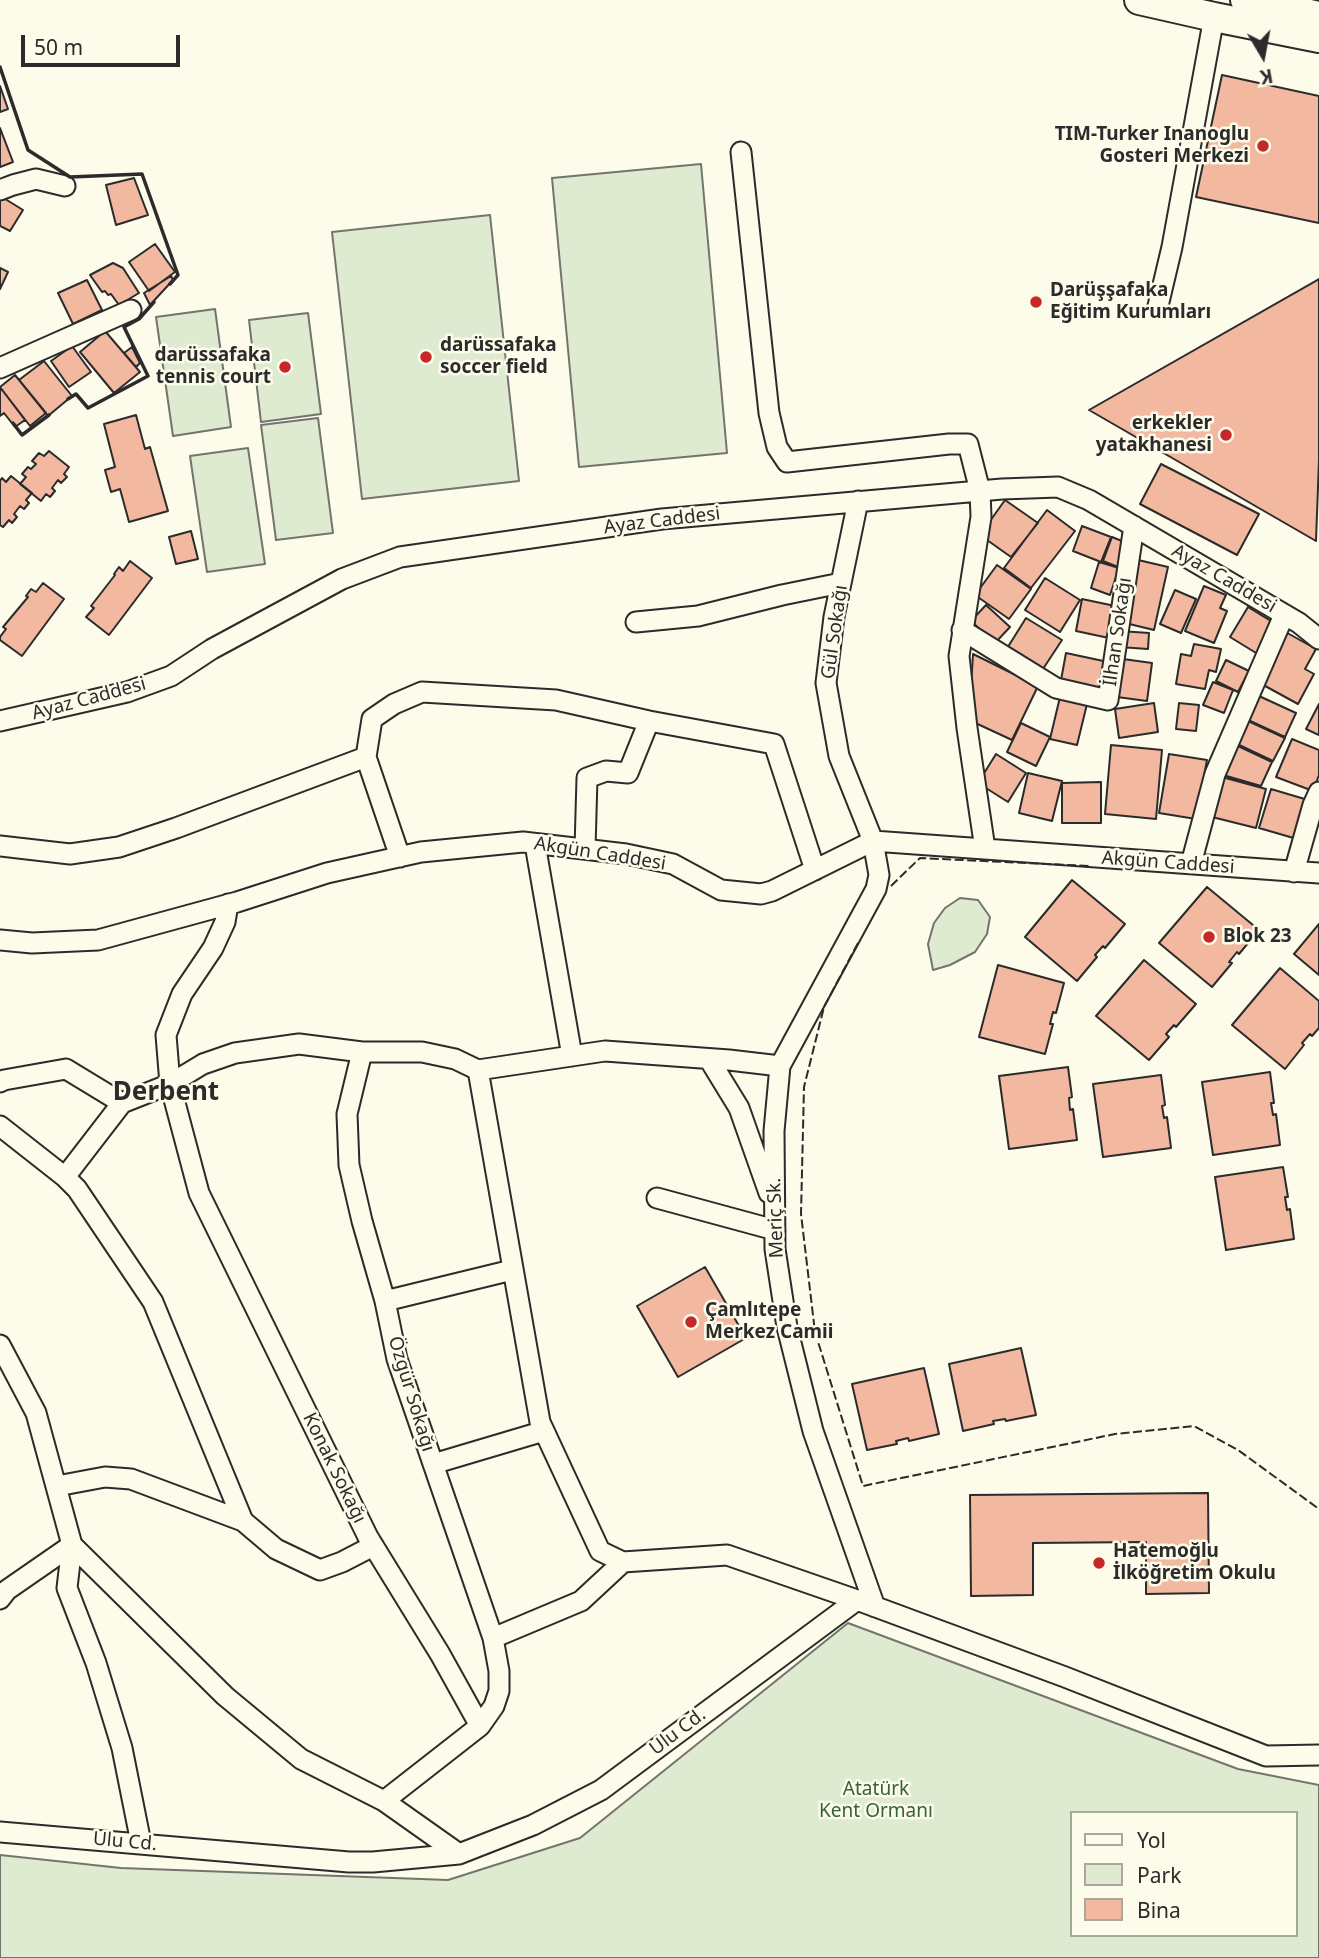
<!DOCTYPE html>
<html>
<head>
<meta charset="utf-8">
<style>
  body { margin:0 }
  #map { position:relative; width:1319px; height:1958px; overflow:hidden; background:#fdfbea; font-family:"Noto Sans",sans-serif }
  canvas { display:block }
  .legend { position:absolute; left:1070px; top:1811px; width:228px; height:126px; box-sizing:border-box; background:#fdfbea; border:2px solid #a9a89e; margin:0; padding:9px 12px; list-style:none; font-size:21px; color:#2b2b2b }
  .legend li { display:flex; align-items:center; gap:14px; height:35px }
  .legend b { width:35px; border:2px solid #a9a89e }
  .north { position:absolute; left:1228px; top:21px; width:70px; height:70px; -webkit-text-stroke:5px #fdfbea; paint-order:stroke; rotate:170deg; font-size:19px; font-weight:700; line-height:28px; text-align:center; color:#2b2b2b }
  .north::after { content:''; display:block; margin:auto; width:24px; height:32px; background:#2b2b2b; clip-path:polygon(50% 0,100% 100%,50% 72%,0 100%) }
  .scale { position:absolute; left:21px; top:35px; width:159px; height:32px; box-sizing:border-box; border:4px solid #2b2b2b; border-top:0; padding-left:9px; font-size:21px; line-height:24px; white-space:nowrap; color:#2b2b2b; -webkit-text-stroke:5px #fdfbea; paint-order:stroke }
</style>
</head>
<body>
<div id="map">
<canvas width="1319" height="1958"></canvas>
<ul class="legend">
<li><b style="height:9px;background:#fdfbea"></b>Yol</li>
<li><b style="height:19px;background:#deebd1"></b>Park</li>
<li><b style="height:19px;background:#f2b8a0"></b>Bina</li>
</ul>
<div class="north">K</div>
<div class="scale">50 m</div>
</div>
<script>
const ctx = document.querySelector('canvas').getContext('2d');
ctx.lineJoin = 'round';
function fill(path, color) { ctx.fillStyle = color; ctx.fill(path, 'evenodd'); }
const shape = rows => new Path2D(rows.map(r => 'M' + r).join(''));
function stroke(path, color, width, dash) { ctx.strokeStyle = color; ctx.lineWidth = width; ctx.lineCap = dash ? 'butt' : 'round'; ctx.setLineDash(dash || []); ctx.stroke(path); }
function drawText(font, color, halo, rows, align = 'center') {
  ctx.font = font + ' "Noto Sans",sans-serif'; ctx.lineWidth = 5; ctx.setLineDash([]); ctx.textBaseline = 'middle'; ctx.strokeStyle = halo; ctx.fillStyle = color; for (const [text, x, y, turn = 0] of rows) {
    ctx.save(); ctx.translate(x, y); ctx.rotate((+turn || 0) * Math.PI / 180); ctx.textAlign = isNaN(turn) ? turn : align; if (halo) ctx.strokeText(text, 0, 0); ctx.fillText(text, 0, 0); ctx.restore();
  }
}
const green = shape([
  [701,164,727,453,579,467,552,178,701,164],
  [490,215,519,481,362,499,332,232,490,215],
  [215,309,231,427,173,436,156,317,215,309],
  [308,313,321,414,261,422,249,320,308,313],
  [318,418,333,533,276,540,261,425,318,418],
  [248,448,265,564,207,572,190,456,248,448],
  [960,898,978,900,990,917,987,934,975,952,950,965,933,970,928,944,934,923,945,908,960,898],
  [848,1623,1238,1769,1319,1785,1319,1958,0,1958,0,1855,121,1868,448,1880,580,1838,848,1623],
  [1072,1813,1296,1813,1296,1935,1072,1935,1072,1813]
]);
const building = shape([
  [1222,75,1319,96,1319,223,1196,197,1222,75],
  [0,86,8,109,0,112,0,86],
  [0,128,13,162,0,167,0,128],
  [134,178,148,215,116,225,106,185,134,178],
  [2,197,23,210,10,231,0,226,0,200,2,197],
  [155,244,175,272,149,291,129,262,155,244],
  [113,263,123,268,139,293,119,305,111,294,108,295,105,291,102,292,90,275,113,263],
  [0,268,8,272,0,289,0,268],
  [171,276,173,280,150,305,144,293,171,276],
  [1319,279,1319,460,1316,541,1089,410,1319,279],
  [87,280,102,310,73,324,58,293,87,280],
  [105,331,140,372,114,393,80,352,105,331],
  [72,346,91,372,69,387,51,361,72,346],
  [132,347,140,363,136,367,124,353,132,347],
  [44,361,72,396,48,416,19,380,44,361],
  [15,375,46,413,30,426,0,387,15,375],
  [0,387,25,420,15,427,4,413,0,416,0,387],
  [136,415,145,449,150,447,168,511,129,522,120,489,111,492,105,470,115,467,104,424,136,415],
  [49,451,69,467,64,474,67,477,61,483,58,480,52,488,55,491,50,497,46,494,41,501,20,484,26,477,22,474,28,467,31,469,36,464,32,461,39,453,44,456,49,451],
  [1161,464,1259,514,1237,555,1140,504,1161,464],
  [11,476,32,493,26,500,29,503,24,509,20,506,14,514,17,517,12,523,9,520,3,527,0,525,0,481,2,478,6,482,11,476],
  [1005,500,1038,523,1011,557,980,535,1005,500],
  [1047,510,1075,531,1031,588,1004,568,1047,510],
  [1082,526,1111,537,1101,562,1073,551,1082,526],
  [191,531,198,559,176,564,169,537,191,531],
  [1112,537,1127,543,1118,567,1103,561,1112,537],
  [1134,559,1168,567,1154,630,1121,622,1134,559],
  [130,561,152,578,109,635,86,617,94,608,91,606,115,575,114,574,119,567,123,571,130,561],
  [1099,562,1119,568,1110,595,1091,588,1099,562],
  [997,565,1031,589,1009,619,975,595,997,565],
  [1045,578,1080,600,1060,632,1025,610,1045,578],
  [43,583,64,599,22,656,0,640,0,637,6,629,3,627,28,597,26,596,31,589,36,592,43,583],
  [1204,586,1226,595,1220,608,1227,611,1214,643,1185,631,1204,586],
  [1175,590,1196,599,1181,633,1160,624,1175,590],
  [1082,599,1115,606,1109,638,1076,631,1082,599],
  [986,605,1010,627,995,643,971,621,986,605],
  [1248,607,1279,626,1261,656,1230,637,1248,607],
  [1026,618,1062,640,1041,672,1006,650,1026,618],
  [1282,630,1316,649,1305,669,1314,674,1298,704,1256,681,1282,630],
  [1120,631,1149,633,1148,649,1119,647,1120,631],
  [1194,644,1221,649,1216,672,1209,670,1205,689,1176,684,1181,654,1191,656,1194,644],
  [1066,653,1108,662,1103,689,1061,680,1066,653],
  [973,654,1038,686,1012,740,969,720,973,654],
  [1123,659,1152,663,1147,701,1117,697,1123,659],
  [1226,660,1249,671,1238,692,1216,681,1226,660],
  [1213,682,1233,690,1224,713,1203,705,1213,682],
  [1259,696,1296,713,1285,737,1248,720,1259,696],
  [1060,697,1087,704,1077,745,1050,739,1060,697],
  [1154,703,1158,732,1119,738,1115,709,1154,703],
  [1179,703,1199,705,1196,731,1176,729,1179,703],
  [1319,704,1319,735,1306,729,1319,704],
  [1248,721,1285,738,1273,761,1237,744,1248,721],
  [1021,723,1050,737,1036,766,1007,752,1021,723],
  [1292,739,1319,750,1319,775,1313,791,1276,777,1292,739],
  [1111,745,1162,750,1156,819,1105,814,1111,745],
  [1236,745,1272,762,1261,786,1223,775,1236,745],
  [996,754,1026,773,1008,802,978,783,996,754],
  [1169,754,1207,760,1196,819,1159,813,1169,754],
  [1028,773,1062,781,1052,821,1019,813,1028,773],
  [1222,777,1266,789,1256,828,1212,817,1222,777],
  [1101,782,1101,823,1062,823,1062,783,1101,782],
  [1271,789,1308,800,1297,839,1259,828,1271,789],
  [1072,880,1125,924,1105,948,1103,946,1095,955,1097,957,1077,981,1025,937,1072,880],
  [1207,887,1259,930,1239,954,1237,952,1229,962,1232,963,1212,987,1159,943,1207,887],
  [1319,924,1319,975,1294,954,1319,924],
  [1144,960,1196,1004,1176,1027,1174,1025,1166,1034,1169,1037,1149,1060,1096,1016,1144,960],
  [998,965,1064,983,1056,1013,1053,1012,1050,1024,1053,1024,1045,1054,979,1037,998,965],
  [1280,968,1319,1001,1319,1028,1312,1036,1310,1034,1302,1043,1304,1045,1285,1069,1232,1025,1280,968],
  [1068,1067,1072,1097,1069,1098,1070,1110,1073,1109,1077,1140,1009,1149,999,1076,1068,1067],
  [1270,1072,1274,1103,1271,1103,1273,1115,1276,1114,1280,1145,1213,1155,1202,1082,1270,1072],
  [1161,1075,1165,1105,1162,1106,1164,1118,1167,1117,1171,1148,1103,1157,1093,1084,1161,1075],
  [1283,1167,1288,1197,1285,1197,1287,1210,1290,1209,1294,1239,1226,1250,1215,1177,1283,1167],
  [705,1267,746,1338,678,1377,637,1306,705,1267],
  [1021,1348,1036,1415,1006,1421,1005,1419,993,1421,994,1424,963,1431,949,1364,1021,1348],
  [924,1368,939,1434,909,1441,908,1438,896,1441,897,1444,867,1450,852,1384,924,1368],
  [1208,1493,1209,1593,1146,1594,1146,1542,1033,1543,1033,1595,971,1596,970,1495,1208,1493]
]);
const minor = shape([
  [741,152,769,413,777,447,787,462,949,444,968,444,980,491,981,517,959,656,967,728,985,849],
  [0,190,13,185,36,179,65,186],
  [1158,306,1172,247,1214,17],
  [0,368,131,310],
  [858,501,834,617,826,683,839,756,873,841,879,875,876,889,780,1066,774,1131,775,1249,787,1327,813,1431,875,1607],
  [636,622,698,616,782,595,841,583],
  [962,630,1056,688,1108,700,1134,526],
  [0,721,127,692,171,676,212,649,342,579,400,557,662,519,1002,489,1058,487,1089,500,1299,623,1319,639],
  [535,844,572,1056],
  [0,846,70,854,119,847,176,828,366,757],
  [585,849,587,778,606,771,628,773,649,721],
  [400,857,366,757,372,719,394,704,422,692,556,700,649,721,774,744,815,870],
  [1191,864,1215,774,1284,615],
  [1294,872,1313,805,1319,792],
  [228,904,225,922,213,948,182,994,166,1035,170,1084,199,1193,368,1537,440,1654,480,1726,384,1801],
  [0,940,32,943,98,940,237,902,327,873,421,852,523,842,626,854,673,864,721,890,761,894,772,891,873,841,1319,873],
  [362,1052,347,1114,349,1165,362,1221,385,1301,397,1359,493,1638,499,1671,499,1691,494,1706,480,1726],
  [709,1059,739,1108,769,1193],
  [478,1070,605,1051,729,1060,780,1066],
  [0,1082,4,1080,66,1069,122,1103],
  [0,1126,65,1177,77,1189,153,1302,243,1521],
  [65,1177,122,1103,170,1084,203,1064,235,1053,299,1044,362,1052,422,1052,455,1059,478,1070,540,1422,600,1551,623,1562,727,1555,857,1600],
  [657,1198,775,1230],
  [385,1301,512,1270],
  [0,1345,36,1413,72,1545,225,1696,301,1759,384,1801,459,1854],
  [433,1464,544,1431],
  [57,1486,105,1477,131,1479,243,1521,276,1549,320,1570,342,1562,373,1546],
  [72,1545,67,1588,96,1663,122,1748,141,1843],
  [0,1599,7,1590,72,1545],
  [493,1638,581,1601,623,1562],
  [0,1832,349,1862,373,1862,459,1854,533,1825,601,1790,857,1600,1065,1677,1266,1756,1319,1755]
]);
const secondary = shape([
  [1139,0,1214,17,1319,38],
  [1245,0,1319,16]
]);
const fence = shape([
  [891,886,920,858,1090,866],
  [858,943,824,1007,804,1087,801,1214,815,1332,863,1486,1115,1434,1194,1426,1238,1450,1319,1509]
]);
const wall = shape([
  [0,67,28,150,70,177,142,174,178,275,170,284],
  [68,399,76,394,88,408,148,376,124,327,139,319,154,302],
  [13,423,22,435,49,415]
]);
const markers = [
  [1263,146,7,"#c62828"],
  [1036,302,7,"#c62828"],
  [426,357,7,"#c62828"],
  [285,367,7,"#c62828"],
  [1226,435,7,"#c62828"],
  [1209,937,7,"#c62828"],
  [691,1322,7,"#c62828"],
  [1099,1563,7,"#c62828"]
];
const poiNames = [
  ["TIM-Turker Inanoglu",1249,135,"right"],
  ["Gosteri Merkezi",1249,157,"right"],
  ["Darüşşafaka",1050,291],
  ["Eğitim Kurumları",1050,313],
  ["darüssafaka",440,346],
  ["soccer field",440,368],
  ["darüssafaka",271,356,"right"],
  ["tennis court",271,378,"right"],
  ["erkekler",1212,424,"right"],
  ["yatakhanesi",1212,446,"right"],
  ["Blok 23",1223,937],
  ["Çamlıtepe",705,1311],
  ["Merkez Camii",705,1333],
  ["Hatemoğlu",1113,1552],
  ["İlköğretim Okulu",1113,1574]
];
const streetNames = [
  ["Ayaz Caddesi",662,521,-7],
  ["Ayaz Caddesi",1224,579,30],
  ["Gül Sokağı",835,632,-82],
  ["İlhan Sokağı",1118,632,-82],
  ["Ayaz Caddesi",89,699,-15],
  ["Akgün Caddesi",600,854,9],
  ["Akgün Caddesi",1168,863,4],
  ["Meriç Sk.",776,1218,-92],
  ["Özgür Sokağı",411,1394,73],
  ["Konak Sokağı",334,1468,64],
  ["Ulu Cd.",678,1732,-37],
  ["Ulu Cd.",125,1842,5]
];
const parkNames = [
  ["Atatürk",876,1790],
  ["Kent Ormanı",876,1812]
];
const districtNames = [
  ["Derbent",166,1093]
];
fill(green, '#deebd1');
stroke(green, '#74746e', 2);
fill(building, '#f2b8a0');
stroke(building, '#2b2b2b', 2);
stroke(minor, '#2b2b2b', 23);
stroke(secondary, '#2b2b2b', 32);
stroke(minor, '#fdfbea', 19);
stroke(secondary, '#fdfbea', 28);
stroke(fence, '#2b2b2b', 2, [9, 3.5]);
stroke(wall, '#2b2b2b', 3.5);
for (const [x, y, r, color] of markers) { const dot = new Path2D(); dot.arc(x, y, r, 0, 2 * Math.PI); ctx.fillStyle = color; ctx.fill(dot); stroke(dot, '#fdfbea', 2.5); }
drawText('bold 19px', '#2b2b2b', '#fdfbea', poiNames, 'left');
drawText('19px', '#2b2b2b', '#fdfbea', streetNames);
drawText('19px', '#34623c', '#fdfbea', parkNames);
drawText('bold 26px', '#2b2b2b', '#fdfbea', districtNames);
</script>
</body>
</html>
